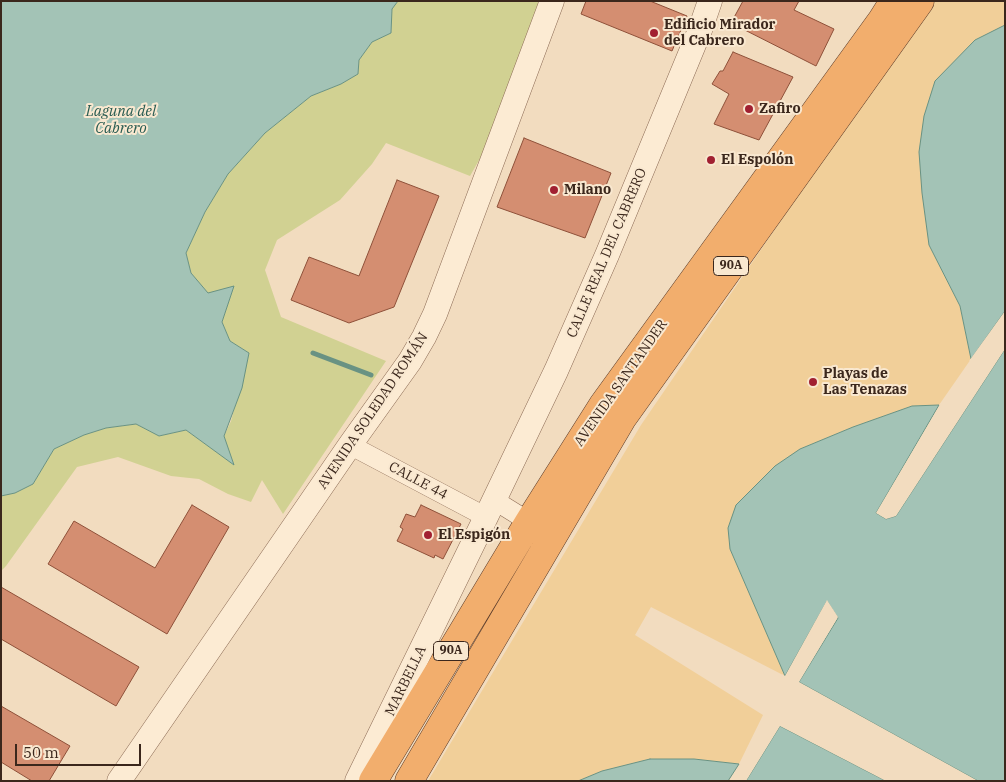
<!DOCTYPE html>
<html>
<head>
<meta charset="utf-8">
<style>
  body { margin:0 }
  #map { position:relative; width:1006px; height:782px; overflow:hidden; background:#f2dcbf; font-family:"IBM Plex Serif",serif }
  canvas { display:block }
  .frame { position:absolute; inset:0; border:2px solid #3b271c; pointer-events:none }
  .scale { position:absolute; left:15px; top:744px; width:126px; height:22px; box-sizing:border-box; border:2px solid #3b271c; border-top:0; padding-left:6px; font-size:15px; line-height:18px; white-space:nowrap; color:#3b271c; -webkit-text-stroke:4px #f9e8d0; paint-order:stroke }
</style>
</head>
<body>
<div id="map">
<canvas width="1006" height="782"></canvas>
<div class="frame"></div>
<div class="scale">50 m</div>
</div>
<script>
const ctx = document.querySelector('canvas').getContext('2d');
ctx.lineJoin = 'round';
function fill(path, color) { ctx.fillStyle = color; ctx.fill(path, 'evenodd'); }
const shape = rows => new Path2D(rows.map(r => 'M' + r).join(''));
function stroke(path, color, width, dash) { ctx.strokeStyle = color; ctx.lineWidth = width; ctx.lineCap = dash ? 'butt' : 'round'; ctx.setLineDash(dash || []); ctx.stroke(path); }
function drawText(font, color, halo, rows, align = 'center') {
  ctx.font = font + ' "IBM Plex Serif",serif'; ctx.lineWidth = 4; ctx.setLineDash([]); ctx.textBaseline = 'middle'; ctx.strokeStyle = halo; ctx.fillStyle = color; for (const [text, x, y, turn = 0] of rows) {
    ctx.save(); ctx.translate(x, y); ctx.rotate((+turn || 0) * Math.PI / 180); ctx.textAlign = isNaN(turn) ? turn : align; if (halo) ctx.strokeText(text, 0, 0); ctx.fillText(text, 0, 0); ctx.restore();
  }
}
const green = shape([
  [398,1,542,1,486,148,470,176,386,143,372,164,340,200,277,240,265,270,281,317,386,361,283,514,262,480,251,502,228,494,199,479,171,476,118,457,77,467,6,566,1,571,1,496,15,493,33,484,54,449,84,435,106,428,136,424,159,436,186,430,233,464,224,436,231,421,249,353,230,341,222,322,233,287,208,294,191,273,186,253,205,212,228,174,265,133,311,96,341,84,358,74,359,60,372,42,391,33,392,8]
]);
const sand = shape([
  [931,1,1005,1,1005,25,975,40,929,245,960,306,971,359,939,405,912,406,853,427,800,449,730,549,785,676,651,607,635,635,763,715,739,764,694,759,650,759,602,771,578,781,428,781,641,425]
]);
const water = shape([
  [1,1,398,1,392,9,391,33,372,42,359,60,358,74,341,84,311,96,265,133,228,174,205,212,186,253,191,273,208,293,234,286,222,322,230,341,249,353,242,388,224,436,234,465,186,430,159,436,136,424,106,428,84,435,54,449,33,484,15,493,1,496,1,1],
  [1005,25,1005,311,971,359,960,306,929,245,922,193,919,152,924,116,935,81,975,40,1005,25],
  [1005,349,1005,781,978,781,799,682,838,618,827,601,785,676,730,549,728,528,736,505,775,466,800,449,853,427,912,406,939,405,876,513,886,519,896,516,1005,349],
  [780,726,886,781,746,781,780,726],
  [650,759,694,759,739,764,728,781,578,781,602,771,650,759]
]);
const pier = shape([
  [1005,311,1005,316,973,360,969,361],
  [1005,346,1005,349,896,516,886,519,876,513,941,403,941,406,880,512,887,517,894,514,1003,347],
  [827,600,838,617,799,682,978,781,973,781,797,683,797,680,835,617,827,605,787,677,786,678,783,678,782,674,785,676],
  [780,724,887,779,888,781,886,781,780,726,746,781,743,781,778,725]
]);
const stream = shape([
  [313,353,371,375]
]);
const building = shape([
  [586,1,650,1,687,16,672,51,581,14,586,1],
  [743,1,799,1,794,10,834,29,816,66,731,23,743,1],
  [733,52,793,77,759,140,714,124,729,94,712,84,720,71,723,71,733,52],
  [524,138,611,173,585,238,497,207,524,138],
  [397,180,439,196,394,307,349,323,291,300,309,257,359,276,397,180],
  [192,505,229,527,167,634,48,564,74,521,155,568,192,505],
  [421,505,461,524,443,559,435,555,434,558,397,541,403,529,400,527,406,514,415,517,421,505],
  [1,587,139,667,116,706,1,639,1,587],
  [1,706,70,746,49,781,32,781,1,762,1,706]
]);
const minor = shape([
  [350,445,486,517],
  [494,500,539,528]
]);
const tertiary = shape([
  [119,781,350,445,410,361,424,337,435,314,552,1],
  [357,781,486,517,556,371,607,255,700,30,710,1]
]);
const trunk = shape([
  [373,781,529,522,603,405,882,20,894,1],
  [409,781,623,417,920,1]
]);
const markers = [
  [654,33,5,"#a12031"],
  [749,109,5,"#a12031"],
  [711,160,5,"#a12031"],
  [554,190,5,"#a12031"],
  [813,382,5,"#a12031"],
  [428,535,5,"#a12031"]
];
const shields = [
  [731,266,35],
  [451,651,35]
];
const shieldNames = [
  ["90A",731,266],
  ["90A",451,651]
];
const poiNames = [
  ["Edificio Mirador",664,25],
  ["del Cabrero",664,41],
  ["Zafiro",759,109],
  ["El Espolón",721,160],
  ["Milano",564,190],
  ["Playas de",823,374],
  ["Las Tenazas",823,390],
  ["El Espigón",438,535]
];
const streetNames = [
  ["CALLE REAL DEL CABRERO",607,253,-67],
  ["AVENIDA SANTANDER",621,383,-55],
  ["AVENIDA SOLEDAD ROMÁN",373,411,-56],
  ["CALLE 44",418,481,28],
  ["MARBELLA",406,681,-64]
];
const waterNames = [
  ["Laguna del",121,112],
  ["Cabrero",121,129]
];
fill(green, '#d1d192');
fill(sand, '#f1cf99');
fill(water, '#a3c3b6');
stroke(water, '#699283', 1);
fill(pier, '#f2dcbf');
stroke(stream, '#699283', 5);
fill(building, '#d48e71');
stroke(building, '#8e5039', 1);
stroke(minor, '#8d6c56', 20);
stroke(tertiary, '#8d6c56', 25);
stroke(trunk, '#5a3b2a', 29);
stroke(minor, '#fcebd3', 19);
stroke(tertiary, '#fcebd3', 24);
stroke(trunk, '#f2ae6d', 28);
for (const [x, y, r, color] of markers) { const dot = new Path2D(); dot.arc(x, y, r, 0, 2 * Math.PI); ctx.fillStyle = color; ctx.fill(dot); stroke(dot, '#f9e8d0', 2); }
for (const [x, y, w] of shields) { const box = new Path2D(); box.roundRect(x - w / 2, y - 9.5, w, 19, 4); ctx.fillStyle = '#f9e8d0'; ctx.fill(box); stroke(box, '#3b271c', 1); }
drawText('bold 12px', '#3b271c', null, shieldNames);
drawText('bold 14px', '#3b271c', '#f9e8d0', poiNames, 'left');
drawText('14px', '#3b271c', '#f9e8d0', streetNames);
drawText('italic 15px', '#295c52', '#f9e8d0', waterNames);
</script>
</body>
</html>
